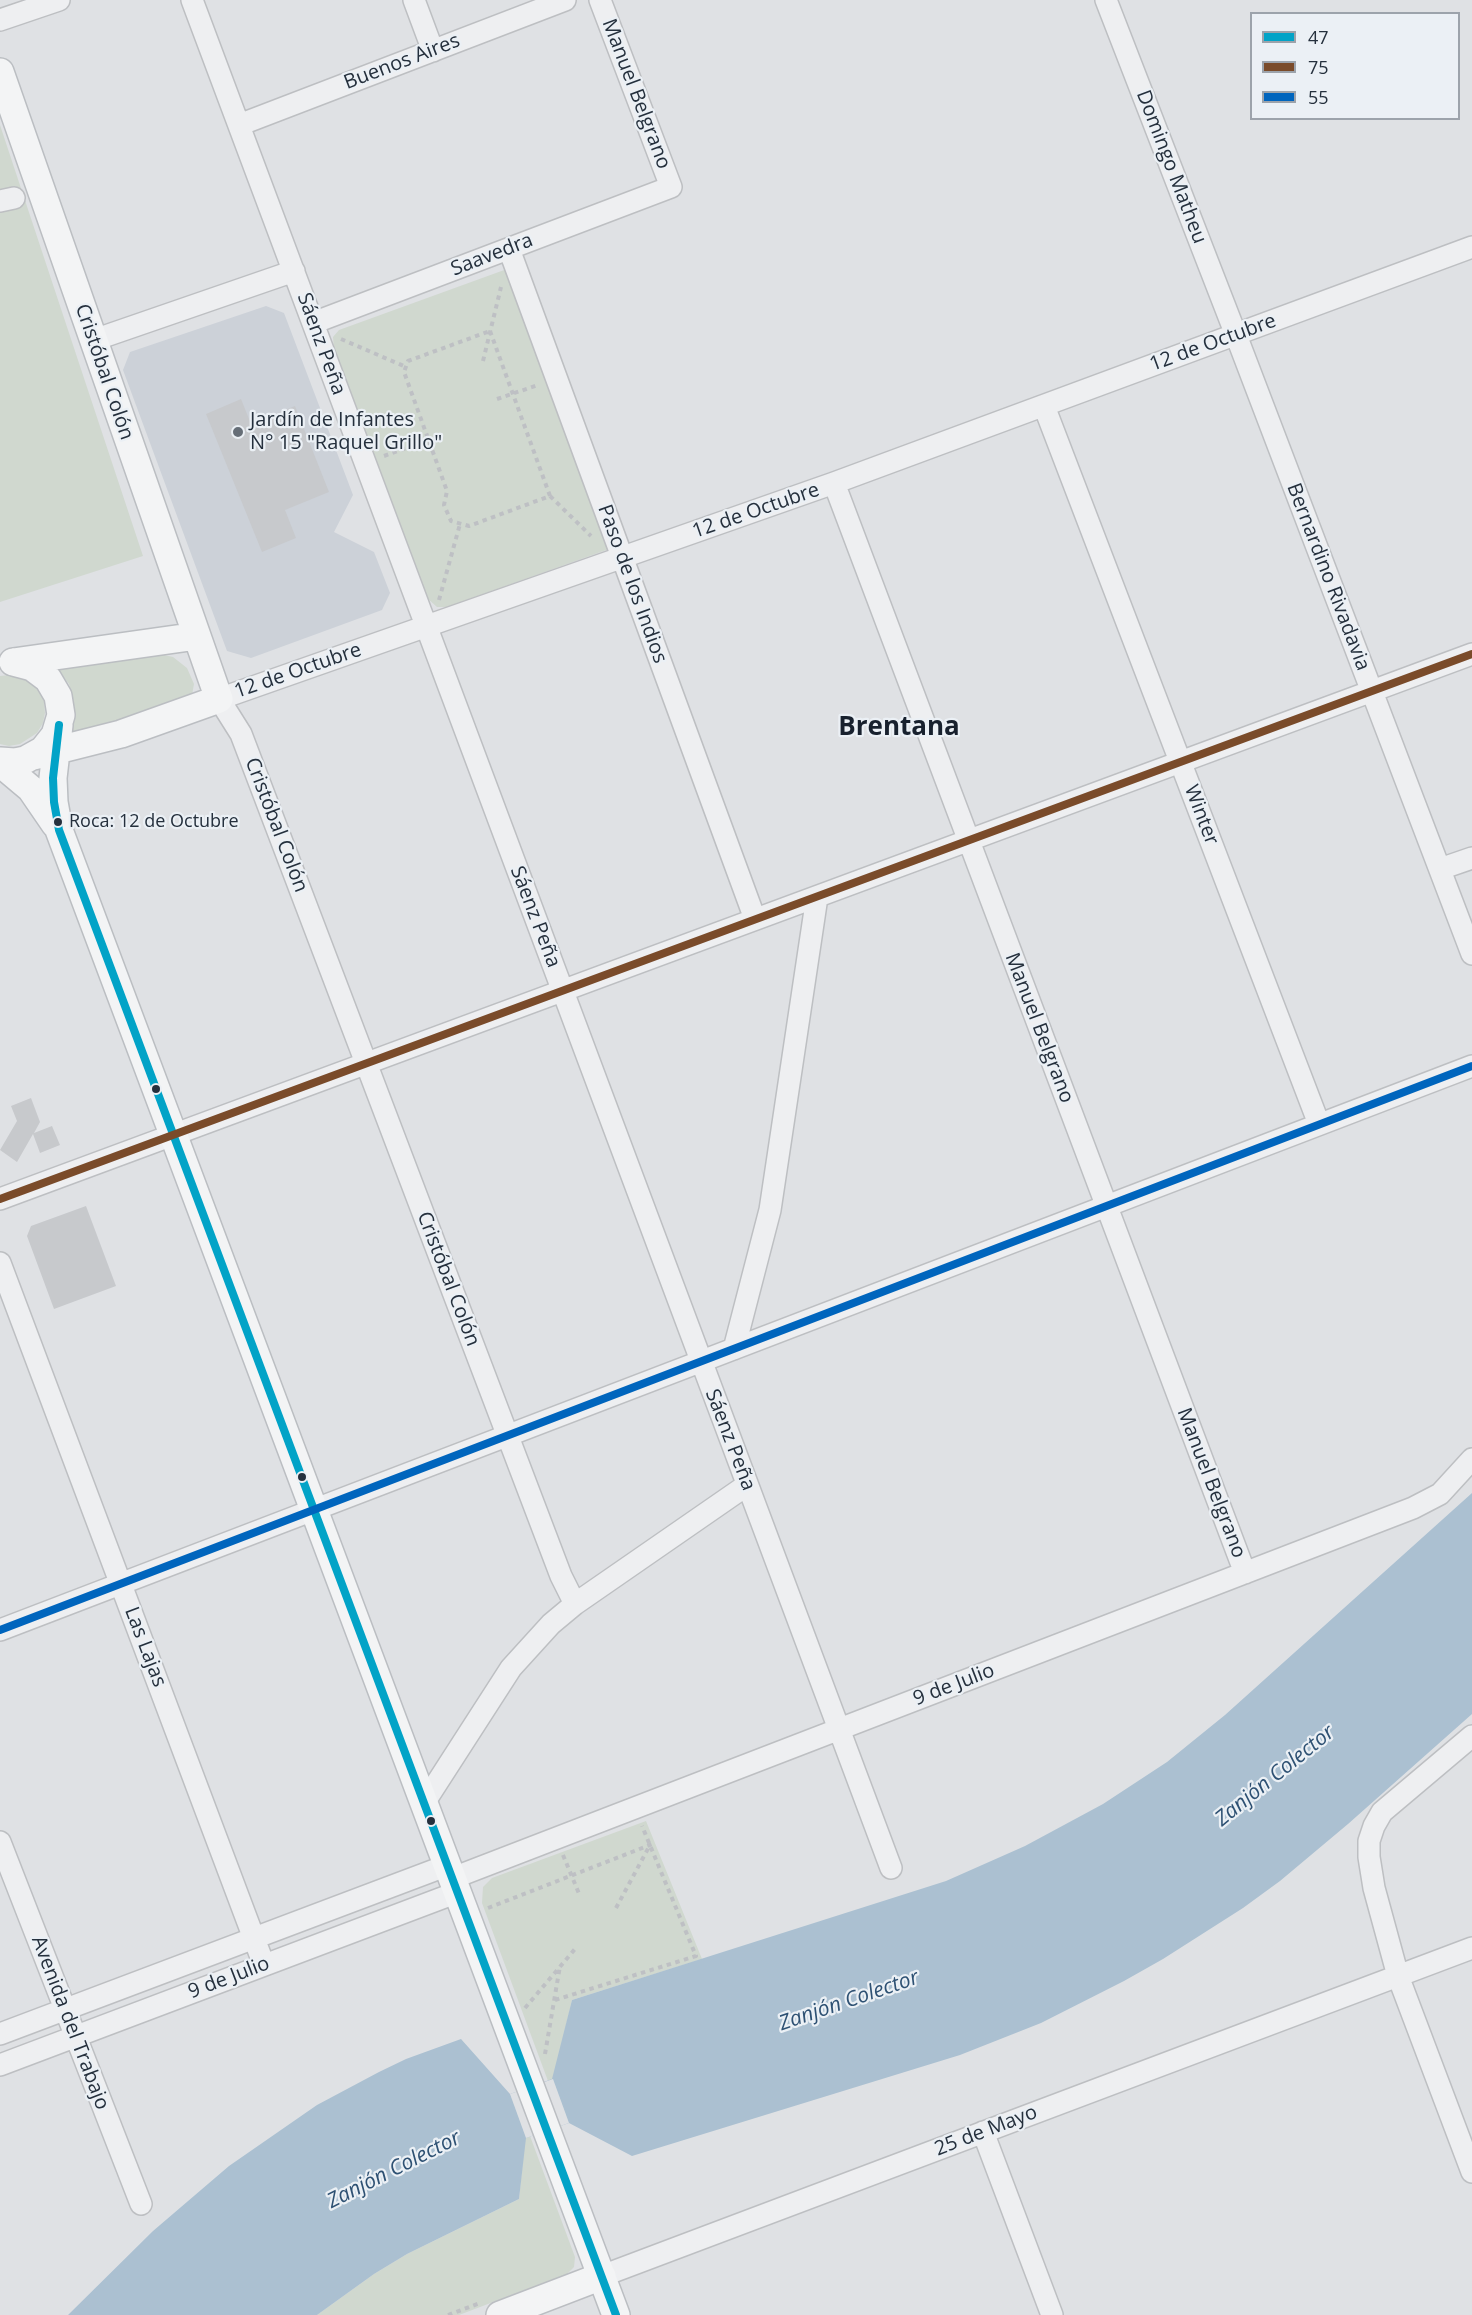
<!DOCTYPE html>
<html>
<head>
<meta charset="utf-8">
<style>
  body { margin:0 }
  #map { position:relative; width:1472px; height:2315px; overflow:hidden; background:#dfe1e4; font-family:"Open Sans",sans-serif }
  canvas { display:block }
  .legend { position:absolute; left:1250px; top:12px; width:210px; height:108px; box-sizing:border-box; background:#ebf0f5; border:2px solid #9ca3ab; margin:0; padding:8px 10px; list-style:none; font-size:18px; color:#25303d }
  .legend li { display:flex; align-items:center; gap:12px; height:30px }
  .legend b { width:30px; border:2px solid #9ca3ab }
</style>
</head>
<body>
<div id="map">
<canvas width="1472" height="2315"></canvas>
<ul class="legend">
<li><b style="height:8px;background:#02a3c7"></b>47</li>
<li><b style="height:8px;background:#7a4b2a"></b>75</li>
<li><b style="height:8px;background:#0065bd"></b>55</li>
</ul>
</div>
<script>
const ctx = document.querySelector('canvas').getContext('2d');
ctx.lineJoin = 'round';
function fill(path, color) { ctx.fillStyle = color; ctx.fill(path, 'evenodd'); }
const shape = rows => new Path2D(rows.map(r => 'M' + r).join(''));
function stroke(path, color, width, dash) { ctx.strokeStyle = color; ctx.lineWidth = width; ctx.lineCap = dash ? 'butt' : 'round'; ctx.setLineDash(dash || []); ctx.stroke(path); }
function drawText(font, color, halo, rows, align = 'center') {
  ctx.font = font + ' "Open Sans",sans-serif'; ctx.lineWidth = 4.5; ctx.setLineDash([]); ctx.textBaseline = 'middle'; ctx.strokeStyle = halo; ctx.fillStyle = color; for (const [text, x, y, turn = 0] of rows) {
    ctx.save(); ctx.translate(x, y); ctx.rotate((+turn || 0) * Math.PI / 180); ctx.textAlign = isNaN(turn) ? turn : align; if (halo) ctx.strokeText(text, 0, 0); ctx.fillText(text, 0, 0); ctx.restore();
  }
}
const built = shape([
  [266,306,284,313,353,495,334,532,374,552,390,593,382,610,251,658,227,651,123,370,130,352]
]);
const green = shape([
  [0,125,143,556,0,602],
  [507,269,609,549,447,607,437,607,427,598,334,350,333,337,339,330],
  [155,653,173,657,187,668,194,684,192,695,66,740,72,718,73,698,69,684,56,668],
  [10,675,21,677,31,682,39,691,44,701,45,713,43,723,37,733,20,744,9,746,0,744,0,676],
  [646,1821,702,1959,572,2000,554,2078,1291,1823,548,2081,482,1903,483,1887,492,1878],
  [530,2136,575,2257,574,2267,567,2274,459,2315,317,2315,374,2274,407,2254,519,2199,525,2139,126,2315,206,2238]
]);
const water = shape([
  [1472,1493,1472,1714,1348,1824,1280,1881,1243,1908,1163,1959,1124,1981,1041,2023,960,2055,632,2156,569,2123,526,2138,519,2199,407,2254,374,2274,317,2315,68,2315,153,2231,229,2166,317,2105,379,2072,406,2059,461,2039,510,2094,552,2079,572,2000,946,1881,1025,1846,1103,1804,1167,1762,1225,1715]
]);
const pier = shape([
  [553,2079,569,2123,526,2138,510,2094]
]);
const building = shape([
  [241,399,251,424,295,406,329,492,285,510,296,538,262,552,206,414],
  [31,1098,40,1122,34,1133,52,1126,60,1145,40,1153,33,1134,17,1162,0,1150,17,1121,11,1106],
  [86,1206,116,1286,54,1309,27,1236,31,1226]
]);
const path = shape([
  [490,331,550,496,469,526,451,521,444,505,447,491,404,372,408,361,490,331],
  [341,339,406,367],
  [483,361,501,287],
  [497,399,538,385],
  [384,456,428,440],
  [550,496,591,536],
  [439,600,460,524],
  [563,1855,580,1896],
  [488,1908,655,1843],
  [616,1908,650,1845],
  [555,2000,696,1956,642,1826],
  [525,2008,575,1949],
  [545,2054,560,1966],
  [448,2315,480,2303]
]);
const minor = shape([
  [192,0,891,1868],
  [414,0,433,51],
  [1106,0,1236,335,1472,954],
  [0,20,59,0],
  [239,125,565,0],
  [0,201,14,198],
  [509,249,755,919],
  [313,323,671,187,600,0],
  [94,340,294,271],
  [1044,406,1319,1124],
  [834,483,1245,1573],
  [1440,869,1472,858],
  [0,1199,1472,654],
  [0,1263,264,1965],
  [734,1349,770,1210,817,897],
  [575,1604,561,1576,241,734,219,699,834,483,1472,247],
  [0,1630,1472,1066],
  [1472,1736,1382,1812,1374,1826,1369,1841,1369,1857,1374,1888,1398,1976,1472,2172],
  [424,1803,511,1668,551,1624,575,1604,747,1485],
  [0,1842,141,2204],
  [453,1878,1413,1508,1440,1494,1472,1459],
  [0,2034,448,1865],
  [0,2065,458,1892],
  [983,2132,1052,2315],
  [602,2276,1472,1948]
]);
const major = shape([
  [0,72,219,699,121,734,34,756],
  [13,662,197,636],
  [59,725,53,778,54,802,59,830,616,2315],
  [0,761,15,762,25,760,43,750,55,735,61,715,58,696,48,679,32,667,13,662],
  [0,763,31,789,55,824],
  [500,2315,602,2276]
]);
const bus1 = shape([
  [59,725,53,778,54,802,59,830,616,2315]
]);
const bus2 = shape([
  [0,1199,1472,654]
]);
const bus3 = shape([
  [0,1630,1472,1066]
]);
const markers = [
  [238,432,6,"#666e77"],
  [58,822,5,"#25303d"],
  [156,1089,5,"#25303d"],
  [302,1477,5,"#25303d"],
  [431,1821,5,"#25303d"]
];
const busNames = [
  ["Roca: 12 de Octubre",69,822]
];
const streetNames = [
  ["Buenos Aires",402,62,-21],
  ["Manuel Belgrano",636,94,69],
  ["Domingo Matheu",1171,167,69],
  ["Saavedra",492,255,-21],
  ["12 de Octubre",1213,343,-20],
  ["Sáenz Peña",321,344,70],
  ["Cristóbal Colón",104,372,71],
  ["12 de Octubre",756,511,-19],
  ["Bernardino Rivadavia",1328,577,69],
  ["Paso de los Indios",632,584,70],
  ["12 de Octubre",298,671,-19],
  ["Winter",1201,815,69],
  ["Cristóbal Colón",276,825,69],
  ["Sáenz Peña",535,917,69],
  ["Manuel Belgrano",1039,1028,69],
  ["Cristóbal Colón",448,1279,69],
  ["Sáenz Peña",730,1440,69],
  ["Manuel Belgrano",1211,1483,69],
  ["Las Lajas",145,1647,69],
  ["9 de Julio",954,1685,-21],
  ["9 de Julio",229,1978,-21],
  ["Avenida del Trabajo",70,2023,69],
  ["25 de Mayo",986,2131,-21]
];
const poiNames = [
  ["Jardín de Infantes",250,420],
  ["N° 15 \"Raquel Grillo\"",250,443]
];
const waterNames = [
  ["Zanjón Colector",1275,1776,-39],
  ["Zanjón Colector",849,2001,-19],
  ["Zanjón Colector",394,2170,-27]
];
const districtNames = [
  ["Brentana",899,728]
];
fill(built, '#ccd1d8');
fill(green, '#d0d8cf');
fill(water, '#abc0d1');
fill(pier, '#dfe1e4');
fill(building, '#c7c9cc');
stroke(minor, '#bdbfc2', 24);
stroke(major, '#bbbec2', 30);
stroke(path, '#bec0c4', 4, [4.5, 4.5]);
stroke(minor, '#eeeff1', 21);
stroke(major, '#f3f4f5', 27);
stroke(bus1, '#02a3c7', 8);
stroke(bus2, '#7a4b2a', 8);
stroke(bus3, '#0065bd', 8);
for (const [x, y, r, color] of markers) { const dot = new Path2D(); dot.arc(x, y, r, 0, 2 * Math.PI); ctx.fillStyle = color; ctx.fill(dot); stroke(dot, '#ebf0f5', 2); }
drawText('18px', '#25303d', '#ebf0f5', busNames, 'left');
drawText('20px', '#25303d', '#ebf0f5', streetNames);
drawText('20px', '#25303d', '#ebf0f5', poiNames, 'left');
drawText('italic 21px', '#2e5173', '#ebf0f5', waterNames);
drawText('bold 26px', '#18212e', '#ebf0f5', districtNames);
</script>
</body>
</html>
